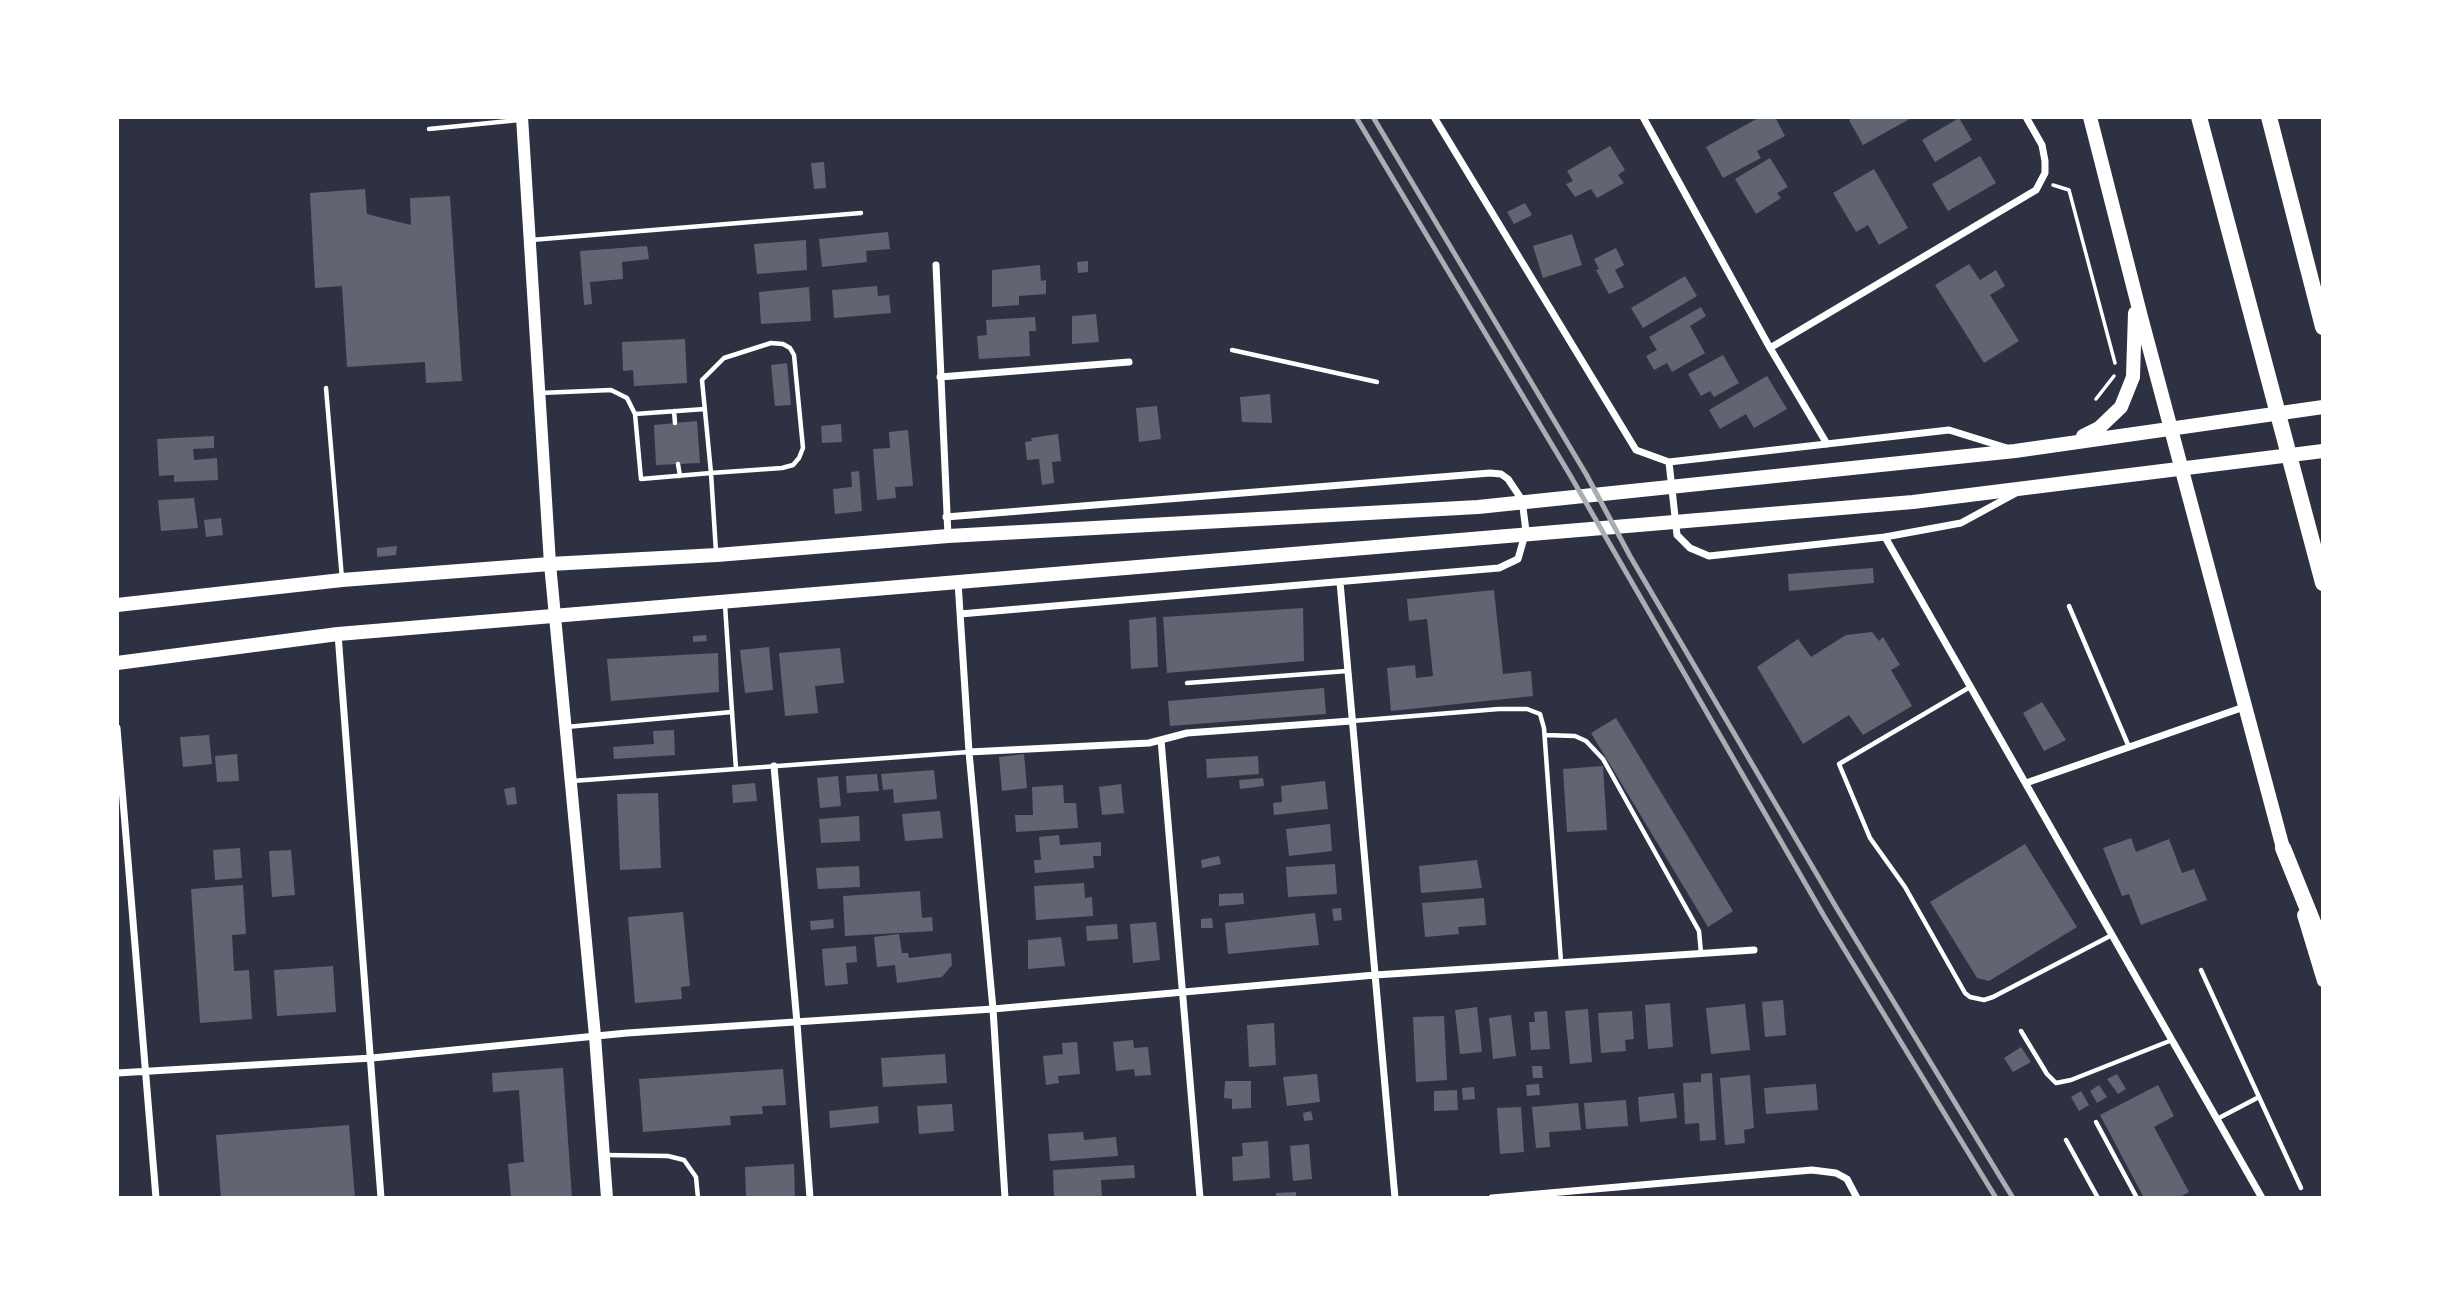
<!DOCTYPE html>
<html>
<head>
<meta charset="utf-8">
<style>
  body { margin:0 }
  #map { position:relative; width:2440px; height:1315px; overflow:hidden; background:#2d3142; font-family:"IBM Plex Sans",sans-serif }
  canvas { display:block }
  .frame { position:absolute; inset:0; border:119px solid #fff; pointer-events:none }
</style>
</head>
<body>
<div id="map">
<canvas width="2440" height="1315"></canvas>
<div class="frame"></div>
</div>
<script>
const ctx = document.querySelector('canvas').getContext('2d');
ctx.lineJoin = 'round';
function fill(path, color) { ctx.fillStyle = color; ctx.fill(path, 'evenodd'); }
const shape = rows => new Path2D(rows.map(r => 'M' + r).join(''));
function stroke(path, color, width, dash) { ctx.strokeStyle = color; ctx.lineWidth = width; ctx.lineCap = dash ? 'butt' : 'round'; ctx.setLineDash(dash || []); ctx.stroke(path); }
const building = shape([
  [1760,117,1775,117,1785,136,1757,151,1761,158,1723,178,1706,147],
  [1854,117,1913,117,1863,145,1849,120],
  [1959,118,1972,140,1935,162,1922,140],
  [1610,146,1625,170,1618,175,1624,183,1597,198,1591,189,1575,197,1566,184,1573,181,1567,171],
  [1980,156,1996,183,1948,211,1932,184],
  [1770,158,1788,187,1777,193,1781,198,1756,214,1735,179],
  [824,162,826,188,814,189,811,163],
  [1874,169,1908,228,1879,245,1868,225,1856,232,1833,193],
  [365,189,367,214,411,225,410,198,450,196,462,381,426,383,425,362,347,367,342,286,315,288,310,193],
  [1525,203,1532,215,1514,224,1507,212],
  [888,232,890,249,866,251,867,262,822,267,819,239],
  [1572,234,1582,265,1543,278,1533,246],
  [806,240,807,270,757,274,754,244],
  [647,246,649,259,622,262,623,279,590,282,592,304,584,305,580,251],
  [1616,248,1624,265,1615,270,1624,287,1609,294,1596,270,1599,269,1594,259],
  [1088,261,1088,272,1078,273,1077,262],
  [1969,264,1980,280,1996,270,2005,286,1990,295,2019,341,1984,363,1935,285],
  [1040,265,1041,281,1046,280,1046,294,1019,296,1019,305,992,307,992,270],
  [1685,276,1697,296,1643,328,1631,308],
  [877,286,878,296,889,295,891,313,834,318,832,290],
  [809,287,811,321,761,324,759,292],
  [1701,307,1706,316,1690,326,1705,353,1672,372,1667,363,1654,370,1646,356,1657,350,1649,337],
  [1096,314,1099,342,1072,344,1072,316],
  [1035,317,1036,331,1029,331,1030,356,979,359,977,336,987,335,986,320],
  [685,339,687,383,634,386,633,370,623,371,622,342],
  [1723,355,1739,383,1714,397,1710,391,1701,396,1688,374],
  [787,363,791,405,775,406,771,365],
  [1767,376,1787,409,1754,428,1746,414,1720,429,1709,410],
  [1270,394,1272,423,1242,422,1240,397],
  [1157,406,1161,439,1139,442,1136,408],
  [697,421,700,463,656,465,654,425],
  [841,424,842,442,822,443,821,426],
  [908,430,913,486,895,487,896,498,877,500,873,449,890,448,889,432],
  [1058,434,1061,461,1052,462,1054,483,1042,485,1039,459,1027,460,1025,442,1032,441,1031,438],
  [214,436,214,448,193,449,194,460,217,458,218,480,174,482,174,475,159,476,157,439],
  [859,471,862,511,835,514,833,489,852,487,851,472],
  [194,498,198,528,161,531,158,500],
  [221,518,223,535,206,537,204,520],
  [397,546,396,555,377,557,377,548],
  [1873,568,1874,583,1789,591,1788,574],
  [1494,590,1503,674,1531,671,1533,696,1391,711,1387,668,1415,665,1416,678,1433,676,1427,619,1409,621,1407,599],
  [1303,608,1304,661,1167,673,1163,617],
  [1156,617,1158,667,1131,669,1129,620],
  [1872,632,1879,641,1883,637,1900,665,1891,670,1912,706,1863,735,1849,715,1803,744,1757,667,1798,639,1811,657,1846,635],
  [706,635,707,641,693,642,693,636],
  [769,647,773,690,745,693,740,650],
  [840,648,844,683,815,686,818,713,785,716,779,653],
  [718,653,719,692,611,701,607,659],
  [1324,688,1326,714,1170,726,1168,701],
  [2042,702,2066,740,2044,751,2023,713],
  [1616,718,1733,911,1708,927,1591,733],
  [674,730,675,755,614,759,613,747,654,744,653,731],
  [209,735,212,764,183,767,180,737],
  [237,754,239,781,217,782,215,756],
  [1024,754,1027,788,1002,791,999,757],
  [1258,756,1259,774,1207,778,1206,759],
  [1603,766,1607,830,1567,832,1563,769],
  [934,770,937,799,894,803,893,789,883,790,881,774],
  [877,774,879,791,847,793,846,776],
  [838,776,841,806,820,808,817,778],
  [1263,778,1264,786,1240,789,1239,780],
  [1325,781,1328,809,1274,815,1273,803,1282,802,1281,786],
  [755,783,757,801,733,803,732,785],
  [1121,784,1124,813,1102,815,1099,787],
  [1063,785,1064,803,1076,803,1078,828,1016,832,1015,815,1033,815,1032,787],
  [515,787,517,804,507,805,504,789],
  [658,793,661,868,620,870,617,794],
  [940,811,943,838,905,841,902,814],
  [859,816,860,841,821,843,819,819],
  [1330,824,1332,851,1289,856,1286,829],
  [1059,835,1060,845,1101,842,1101,856,1093,856,1094,868,1035,873,1034,860,1041,860,1039,837],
  [2131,838,2136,852,2169,839,2182,873,2194,869,2207,900,2141,925,2129,894,2122,896,2103,848],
  [2025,844,2077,927,1989,981,1977,978,1930,902],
  [240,848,242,878,215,880,213,850],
  [291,850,295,895,272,897,269,851],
  [1219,856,1221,864,1202,868,1201,860],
  [1477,860,1482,888,1421,893,1419,866],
  [1335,864,1337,894,1288,897,1286,867],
  [859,866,860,887,818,889,816,868],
  [1084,883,1085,898,1092,897,1093,916,1036,920,1034,886],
  [243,885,246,934,232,935,234,971,249,970,252,1019,200,1023,191,889],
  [920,891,922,918,932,917,933,931,845,936,843,896],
  [1243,893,1244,904,1219,906,1219,894],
  [1484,898,1486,925,1458,927,1459,934,1425,937,1422,903],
  [1341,908,1342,920,1334,921,1332,909],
  [683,912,690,986,681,987,682,999,635,1003,628,917],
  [1315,913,1319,945,1228,954,1225,923],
  [1212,918,1213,928,1201,928,1201,919],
  [833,919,834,928,811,930,810,921],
  [1156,922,1160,960,1133,963,1130,924],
  [1117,924,1118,939,1087,941,1086,926],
  [899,934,902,953,908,953,909,958,951,953,952,965,942,977,897,983,895,965,877,967,874,937],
  [1061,937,1065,966,1028,969,1028,940],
  [856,946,857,962,846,963,848,984,825,986,822,949],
  [333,966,336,1012,277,1016,274,970],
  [1783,1000,1786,1035,1765,1037,1762,1002],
  [1670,1003,1673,1047,1648,1049,1645,1005],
  [1745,1004,1750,1050,1711,1054,1706,1008],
  [1477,1007,1482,1052,1460,1054,1455,1010],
  [1588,1009,1592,1062,1570,1064,1565,1011],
  [1547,1011,1550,1049,1531,1050,1529,1022,1535,1022,1534,1012],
  [1632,1011,1634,1039,1625,1040,1626,1051,1601,1053,1598,1013],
  [1511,1015,1516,1056,1493,1059,1489,1018],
  [1444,1016,1447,1080,1416,1082,1413,1017],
  [1274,1023,1276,1065,1249,1067,1247,1025],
  [1133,1040,1134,1048,1148,1047,1151,1075,1135,1076,1134,1069,1116,1071,1113,1042],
  [1077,1042,1080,1074,1058,1076,1059,1083,1046,1085,1043,1056,1063,1054,1062,1043],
  [2021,1047,2031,1062,2013,1072,2004,1058],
  [945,1054,947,1083,883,1087,881,1058],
  [1532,1066,1542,1066,1543,1078,1533,1078],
  [563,1068,572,1198,511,1198,508,1164,524,1162,519,1090,493,1092,492,1073],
  [783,1069,786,1105,762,1106,763,1114,730,1116,731,1125,643,1132,639,1079],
  [1712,1073,1716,1140,1700,1141,1699,1123,1685,1124,1683,1083,1701,1082,1701,1074],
  [1317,1074,1320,1102,1287,1106,1283,1077],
  [2117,1074,2126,1089,2118,1094,2107,1079],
  [1750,1075,1754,1128,1744,1130,1745,1143,1725,1145,1720,1078],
  [1225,1081,1251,1081,1251,1108,1232,1109,1232,1099,1224,1098],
  [1539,1084,1540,1095,1527,1096,1526,1085],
  [1816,1084,1818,1110,1766,1114,1764,1088],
  [2099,1085,2107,1097,2097,1103,2090,1091],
  [2158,1085,2174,1116,2154,1127,2189,1192,2178,1198,2144,1198,2100,1115],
  [1474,1087,1475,1099,1463,1100,1462,1088],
  [1457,1090,1458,1110,1434,1111,1434,1091],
  [2081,1091,2089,1105,2079,1111,2071,1097],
  [1674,1093,1677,1118,1640,1122,1638,1097],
  [1626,1100,1628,1126,1586,1129,1584,1103],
  [1578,1103,1581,1130,1549,1132,1550,1147,1536,1148,1532,1107],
  [952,1104,954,1131,919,1134,917,1106],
  [878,1106,879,1123,830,1128,829,1111],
  [1521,1107,1524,1152,1500,1154,1497,1108],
  [1311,1111,1313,1120,1304,1121,1303,1113],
  [349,1125,355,1198,221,1198,216,1135],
  [1083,1132,1084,1140,1116,1137,1118,1156,1050,1161,1048,1134],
  [1268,1141,1270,1178,1233,1181,1232,1157,1243,1156,1242,1143],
  [1309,1144,1312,1179,1293,1181,1290,1146],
  [794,1164,795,1198,746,1198,745,1167],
  [1134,1165,1135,1178,1101,1180,1102,1198,1054,1198,1053,1170],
  [1296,1192,1296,1198,1276,1198,1276,1193]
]);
const path = shape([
  [2053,185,2069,190,2115,363],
  [2096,399,2114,376]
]);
const service = shape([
  [429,129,519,120],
  [531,240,861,213],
  [1232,350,1377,382],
  [326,388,342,579],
  [540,393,611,390,627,398,635,414,641,479,711,473,782,468,793,465,799,458,803,448,794,355,790,348,783,344,771,343,724,358,702,380,711,473,716,552],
  [674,411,675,423],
  [635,414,705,409],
  [678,464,680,476],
  [725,605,732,712],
  [2069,606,2129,747],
  [1187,683,1347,671],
  [1970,687,1839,764,1870,838,1905,887,1965,993,1970,997,1984,1000,1993,997,2112,935],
  [1352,721,1499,709,1527,709,1540,714,1544,728,1561,962],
  [566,727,732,712,736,769],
  [1545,735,1575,736,1586,741,1603,759,1699,931,1701,953],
  [572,781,969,752],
  [2201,970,2259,1097,2217,1119],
  [2021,1031,2047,1074,2056,1083,2071,1080,2172,1040],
  [2259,1097,2301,1188],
  [2096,1122,2137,1198],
  [2066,1140,2098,1198],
  [605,1155,668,1156,684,1160,696,1177,698,1198]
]);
const minor = shape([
  [1434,117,1636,450,1669,462,1949,430,2007,448],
  [1643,117,1770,348,1827,444],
  [936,265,948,536],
  [1770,348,2036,190,2045,173,2045,161,2042,145,2026,117],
  [940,377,1129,362],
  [1669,462,1677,535,1690,548,1709,556,1885,537,1961,523,2016,493],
  [946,517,1490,473,1501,474,1508,479,1522,500,1526,531,1518,559,1499,568,960,614],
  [1885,537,2262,1198],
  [958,582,969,752,993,1009,1005,1198],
  [1340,582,1395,1198],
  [338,634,381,1198],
  [117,728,156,1198],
  [1161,740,1200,1198],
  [969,752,1149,743,1187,733,1351,721],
  [774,766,797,1023,810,1198],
  [2026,783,2244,707],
  [117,1073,372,1058,627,1033,993,1009,1375,975,1754,950],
  [1492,1198,1812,1170,1836,1173,1847,1179,1857,1198]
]);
const secondary = shape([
  [522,117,550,564,595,1036,607,1198],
  [2303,915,2323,981]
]);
const primary = shape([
  [2090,117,2141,317,2283,848],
  [2083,436,2099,428,2121,407,2133,377,2135,313],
  [117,605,342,580,550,564,717,555,948,536,1478,507,2015,451,2323,407],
  [117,663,338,634,1913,502,2323,451]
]);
const motorway = shape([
  [2199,117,2323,583],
  [2269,117,2323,327],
  [2283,848,2323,947]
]);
const rail = shape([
  [1356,117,1570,475,1824,916,1996,1198],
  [1373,117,1586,474,1630,556,1836,907,2013,1198]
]);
fill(building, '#626471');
stroke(path, '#fff', 3.5);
stroke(service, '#fff', 4.5);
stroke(minor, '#fff', 7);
stroke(secondary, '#fff', 12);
stroke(primary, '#fff', 14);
stroke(motorway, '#fff', 16);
stroke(rail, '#abadb3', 5);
</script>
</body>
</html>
